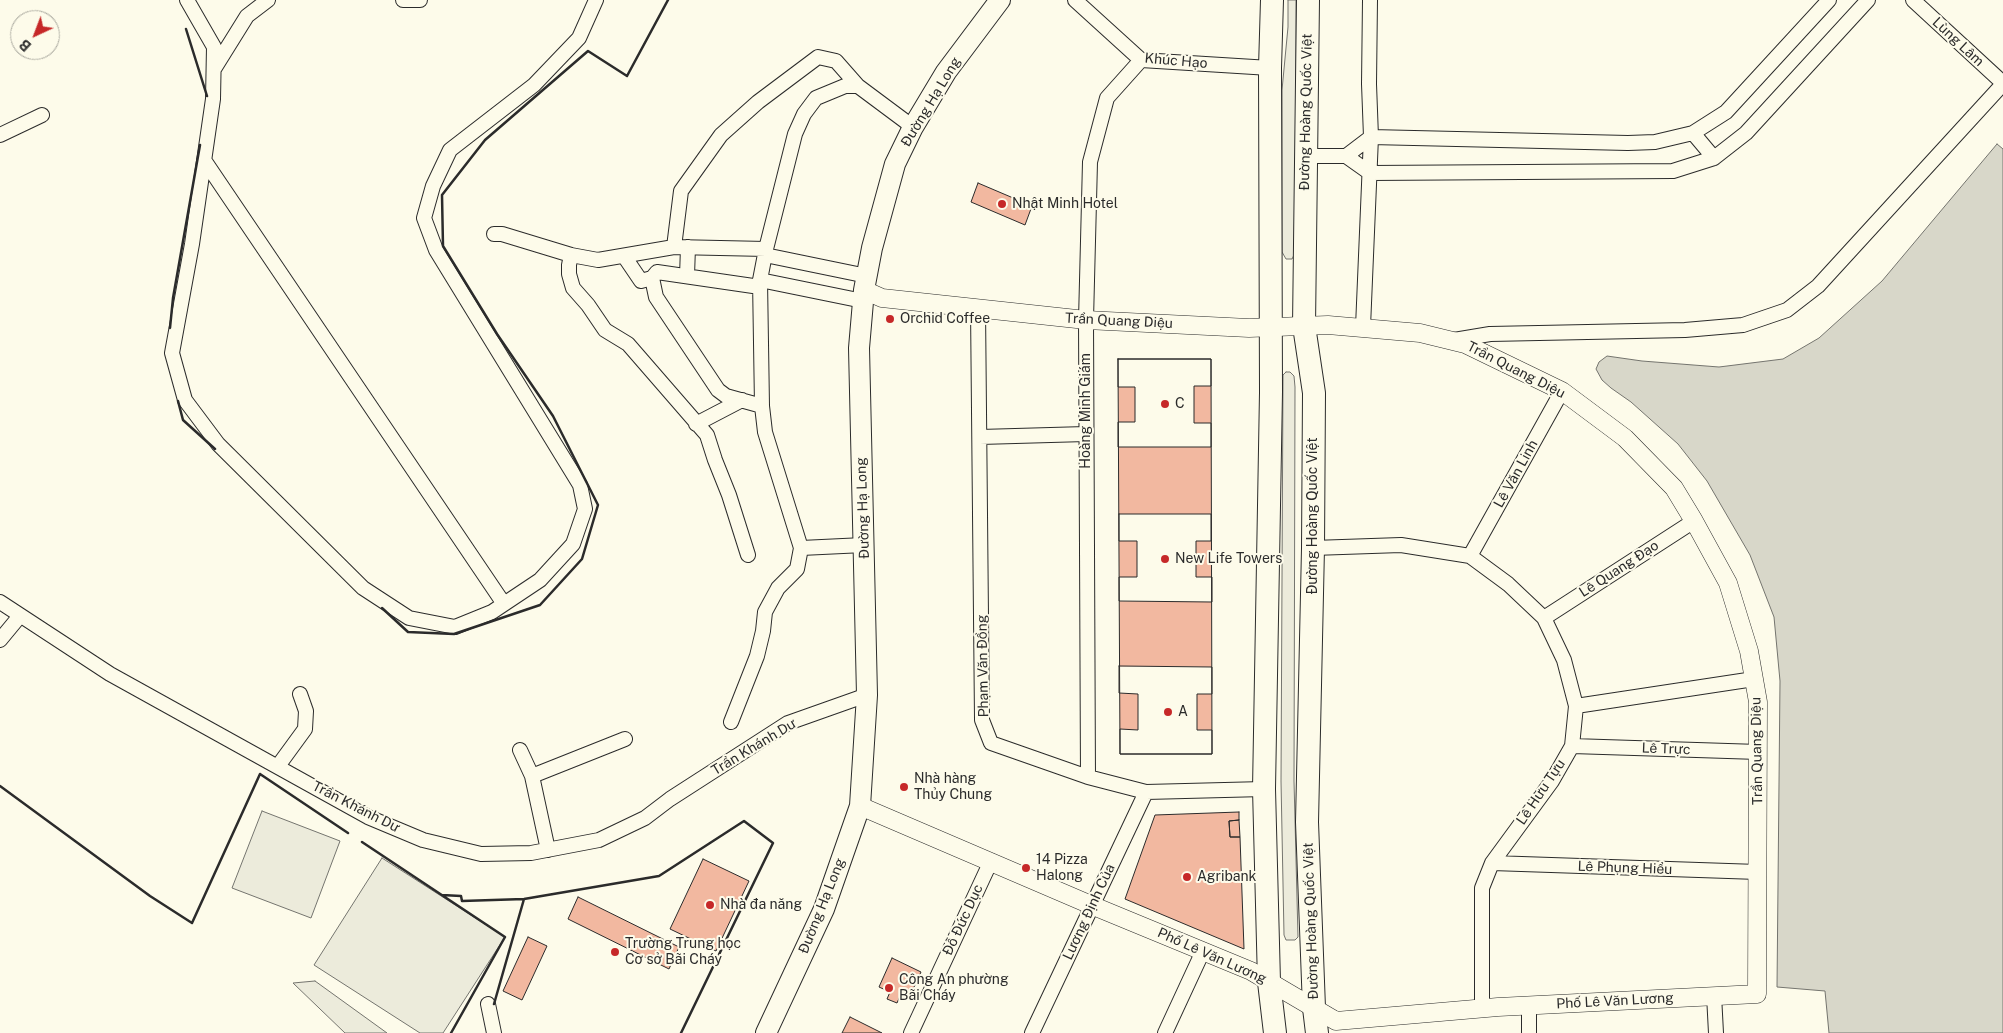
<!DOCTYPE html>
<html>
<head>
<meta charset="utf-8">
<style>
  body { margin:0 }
  #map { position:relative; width:2003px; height:1033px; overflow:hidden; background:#fdfbea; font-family:"Public Sans",sans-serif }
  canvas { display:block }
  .north { position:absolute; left:10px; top:10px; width:50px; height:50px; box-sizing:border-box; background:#fdfbea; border:1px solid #a9a89e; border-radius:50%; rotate:223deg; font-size:14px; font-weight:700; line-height:20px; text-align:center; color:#2b2b2b }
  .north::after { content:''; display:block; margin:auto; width:18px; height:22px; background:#c62828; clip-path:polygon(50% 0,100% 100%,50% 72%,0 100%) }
</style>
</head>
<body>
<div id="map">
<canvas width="2003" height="1033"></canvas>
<div class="north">B</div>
</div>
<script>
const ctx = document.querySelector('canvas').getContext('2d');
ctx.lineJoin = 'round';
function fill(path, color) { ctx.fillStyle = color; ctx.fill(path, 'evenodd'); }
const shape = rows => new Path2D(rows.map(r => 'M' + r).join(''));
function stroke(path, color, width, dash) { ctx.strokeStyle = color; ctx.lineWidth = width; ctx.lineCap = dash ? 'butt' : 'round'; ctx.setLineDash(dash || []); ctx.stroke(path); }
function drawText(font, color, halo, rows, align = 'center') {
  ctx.font = font + ' "Public Sans",sans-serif'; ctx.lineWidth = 4; ctx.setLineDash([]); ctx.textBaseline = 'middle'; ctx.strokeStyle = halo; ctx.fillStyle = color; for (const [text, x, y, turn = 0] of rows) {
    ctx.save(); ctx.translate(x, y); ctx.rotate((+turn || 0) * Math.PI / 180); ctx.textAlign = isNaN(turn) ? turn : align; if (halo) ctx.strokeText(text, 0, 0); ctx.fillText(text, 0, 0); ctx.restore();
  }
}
const green = shape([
  [1288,0,1296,0,1296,251,1292,259,1286,259,1282,252,1282,90,1288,27,1288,0],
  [1286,372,1290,372,1294,376,1295,387,1294,781,1298,937,1295,940,1286,940,1284,935,1281,781,1283,375,1286,372],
  [262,811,340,841,311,918,232,888,262,811],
  [382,858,505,937,443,1033,420,1033,314,965,382,858],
  [315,981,387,1033,345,1033,293,983,315,981]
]);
const water = shape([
  [1997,144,2003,149,2003,1033,1829,1033,1825,991,1777,987,1780,681,1774,617,1750,555,1707,481,1678,444,1631,402,1611,388,1602,380,1596,369,1599,362,1607,356,1642,361,1719,367,1783,359,1819,338,1882,281,1997,144]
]);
const building = shape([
  [978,183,1032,206,1025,225,971,202,978,183],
  [1118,359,1211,359,1212,754,1120,754,1118,359],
  [1118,359,1211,359,1211,386,1194,386,1194,423,1211,423,1211,447,1118,447,1118,422,1135,422,1135,387,1118,387,1118,359],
  [1119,514,1211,514,1211,541,1196,541,1196,577,1212,577,1212,602,1119,601,1119,577,1137,577,1137,541,1119,541,1119,514],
  [1119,666,1212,667,1212,694,1197,694,1197,730,1212,730,1212,754,1120,754,1120,729,1138,730,1138,694,1119,693,1119,666],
  [1239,812,1239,820,1229,821,1230,837,1240,837,1244,949,1125,899,1155,815,1239,812],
  [1239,820,1240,837,1230,837,1229,821,1239,820],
  [703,859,749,881,716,951,670,929,703,859],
  [578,897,679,947,669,969,568,919,578,897],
  [528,937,547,946,522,1000,503,991,528,937],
  [892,958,921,972,908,1000,900,996,897,1003,887,999,890,992,879,987,892,958],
  [850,1017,882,1033,842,1033,850,1017]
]);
const minor = shape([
  [187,0,214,47,213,99,192,244,172,353,185,400,218,444,363,588,409,618,455,627,492,612,540,580,573,544,585,509,580,485,436,250,424,218,433,186,450,150,534,85,579,38,596,0],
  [403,0,420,0],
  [1075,0,1141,60,1270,68],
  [1913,0,2003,83],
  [214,69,247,16,268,0],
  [1693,133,1714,158],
  [0,135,42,115],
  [1305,156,1346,156,1370,173,1673,171,1714,158,1746,133,1868,0],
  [1346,156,1371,137,1628,143,1655,142,1693,133,1726,112,1829,0],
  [204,160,504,604],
  [494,234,502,234,571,255,598,260,674,247,766,249],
  [674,247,681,191,721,135,758,102,818,57,836,61,858,86,913,127],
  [571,255,569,265,569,274,573,288,588,305,605,330,628,344,707,435,715,460,729,495,748,555],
  [765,255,867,276],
  [624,256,641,281,652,278],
  [687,276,688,247],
  [760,280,863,301],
  [760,287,657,272,652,278,656,297,718,390,726,396,762,406],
  [978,308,982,720,991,743,1088,777,1146,792,1264,789],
  [1363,327,1371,137,1369,84,1370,0],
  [1454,340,1490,334,1685,330,1743,325,1787,310,1818,286,2003,84],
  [696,424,742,400],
  [980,437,1086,434],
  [801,548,864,545],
  [1313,548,1401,545,1470,556,1508,584,1544,618,1564,660,1576,706,1572,746,1552,781,1492,863,1482,888,1482,1009],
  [1470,556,1562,391],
  [0,602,110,674,368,817,423,840,481,854,531,853,599,840,645,818,670,799,788,723,867,695],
  [1544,618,1694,521],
  [0,640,19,617],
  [1576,706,1754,679],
  [731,722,757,656,763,631,765,612,778,588,797,569,801,548,765,432,762,406,760,280,766,249,795,134,804,114,816,98,845,86,858,86],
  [1572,746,1759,752],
  [520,750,532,776,548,850],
  [278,766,305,729,306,711,300,694],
  [532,776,625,739],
  [1088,777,1086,320,1090,162,1107,98,1141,60],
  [1492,863,1758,872],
  [1714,995,1716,1033],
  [488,1004,494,1033],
  [1529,1006,1529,1033],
  [911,1033,991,861],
  [1032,1033,1146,792],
  [1165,1033,1203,951]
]);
const tertiary = shape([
  [860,806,1091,905,1251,971,1336,1021,1498,1007,1757,994,1758,702,1749,651,1728,583,1694,521,1674,488,1625,438,1562,391,1465,344,1420,333,1328,325,1249,328,1086,320,882,298,864,290]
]);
const secondary = shape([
  [766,1033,824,909,860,806,867,695,859,348,864,290,872,248,895,164,913,127,946,72,1000,0]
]);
const primary = shape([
  [1272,0,1270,68,1271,392,1264,789,1269,982,1275,1033],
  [1308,0,1304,326,1314,393,1313,548,1307,822,1314,1008,1317,1033]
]);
const wall = shape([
  [186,29,207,96],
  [170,328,173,298,200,145],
  [178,401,183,420,215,449],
  [382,608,408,632,454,634,540,605,582,559,598,505,553,416,497,334,443,246,442,195,485,140,588,51,627,76,668,0],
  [0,786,150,896,192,923,260,774,348,833],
  [362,842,505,937,451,1033],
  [442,895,461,896,462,901,524,899,659,876,744,821,773,843,681,1033],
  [494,1004,524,899]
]);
const markers = [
  [1002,204,5,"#c62828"],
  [890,319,5,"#c62828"],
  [1165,404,5,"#c62828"],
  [1165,559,5,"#c62828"],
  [1168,712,5,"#c62828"],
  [904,787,5,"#c62828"],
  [1026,868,5,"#c62828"],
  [1187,877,5,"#c62828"],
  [710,905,5,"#c62828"],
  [615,952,5,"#c62828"],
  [889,988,5,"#c62828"]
];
const streetNames = [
  ["Lùng Lâm",1958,42,43],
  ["Khúc Hạo",1176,61,5],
  ["Đường Hạ Long",931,102,-59],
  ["Đường Hoàng Quốc Việt",1306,112,-89],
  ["Trần Quang Diệu",1119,321,3],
  ["Trần Quang Diệu",1516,370,27],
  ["Hoàng Minh Giám",1086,411,-90],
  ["Lê Văn Linh",1516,474,-61],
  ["Đường Hạ Long",863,508,-92],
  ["Đường Hoàng Quốc Việt",1313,516,-90],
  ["Lê Quang Đạo",1619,569,-33],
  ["Phạm Văn Đồng",983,666,-91],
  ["Trần Khánh Dư",754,747,-31],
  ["Lê Trực",1666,749,2],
  ["Trần Quang Diệu",1757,751,-91],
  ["Lê Hữu Tựu",1541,792,-56],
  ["Trần Khánh Dư",356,807,27],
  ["Lê Phụng Hiểu",1625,868,2],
  ["Đường Hạ Long",822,906,-68],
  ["Lương Định Của",1089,912,-65],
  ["Đỗ Đức Dục",963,920,-65],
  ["Đường Hoàng Quốc Việt",1311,921,-92],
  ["Phố Lê Văn Lương",1212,956,24],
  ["Phố Lê Văn Lương",1615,1001,-3]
];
const poiNames = [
  ["Nhật Minh Hotel",1012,204],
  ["Orchid Coffee",900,319],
  ["C",1175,404],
  ["New Life Towers",1175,559],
  ["A",1178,712],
  ["Nhà hàng",914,779],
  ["Thủy Chung",914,795],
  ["14 Pizza",1036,860],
  ["Halong",1036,876],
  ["Agribank",1197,877],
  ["Nhà đa năng",720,905],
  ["Trường Trung học",625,944],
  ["Cơ sở Bãi Cháy",625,960],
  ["Công An phường",899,980],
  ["Bãi Cháy",899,996]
];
fill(green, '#ecebdb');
stroke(green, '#74746e', 1);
fill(water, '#d8d7c9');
stroke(water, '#74746e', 1);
fill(building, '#f2b8a0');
stroke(building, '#2b2b2b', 1);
stroke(minor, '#2b2b2b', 16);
stroke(tertiary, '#2b2b2b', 19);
stroke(secondary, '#2b2b2b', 22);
stroke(primary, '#2b2b2b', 24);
stroke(minor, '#fdfbea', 14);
stroke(tertiary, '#fdfbea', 18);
stroke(secondary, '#fdfbea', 20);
stroke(primary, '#fdfbea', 22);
stroke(wall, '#2b2b2b', 2.5);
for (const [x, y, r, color] of markers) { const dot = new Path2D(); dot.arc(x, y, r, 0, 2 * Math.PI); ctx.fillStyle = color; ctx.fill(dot); stroke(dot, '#fdfbea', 2); }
drawText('14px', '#2b2b2b', '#fdfbea', streetNames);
drawText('14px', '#2b2b2b', '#fdfbea', poiNames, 'left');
</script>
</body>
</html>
